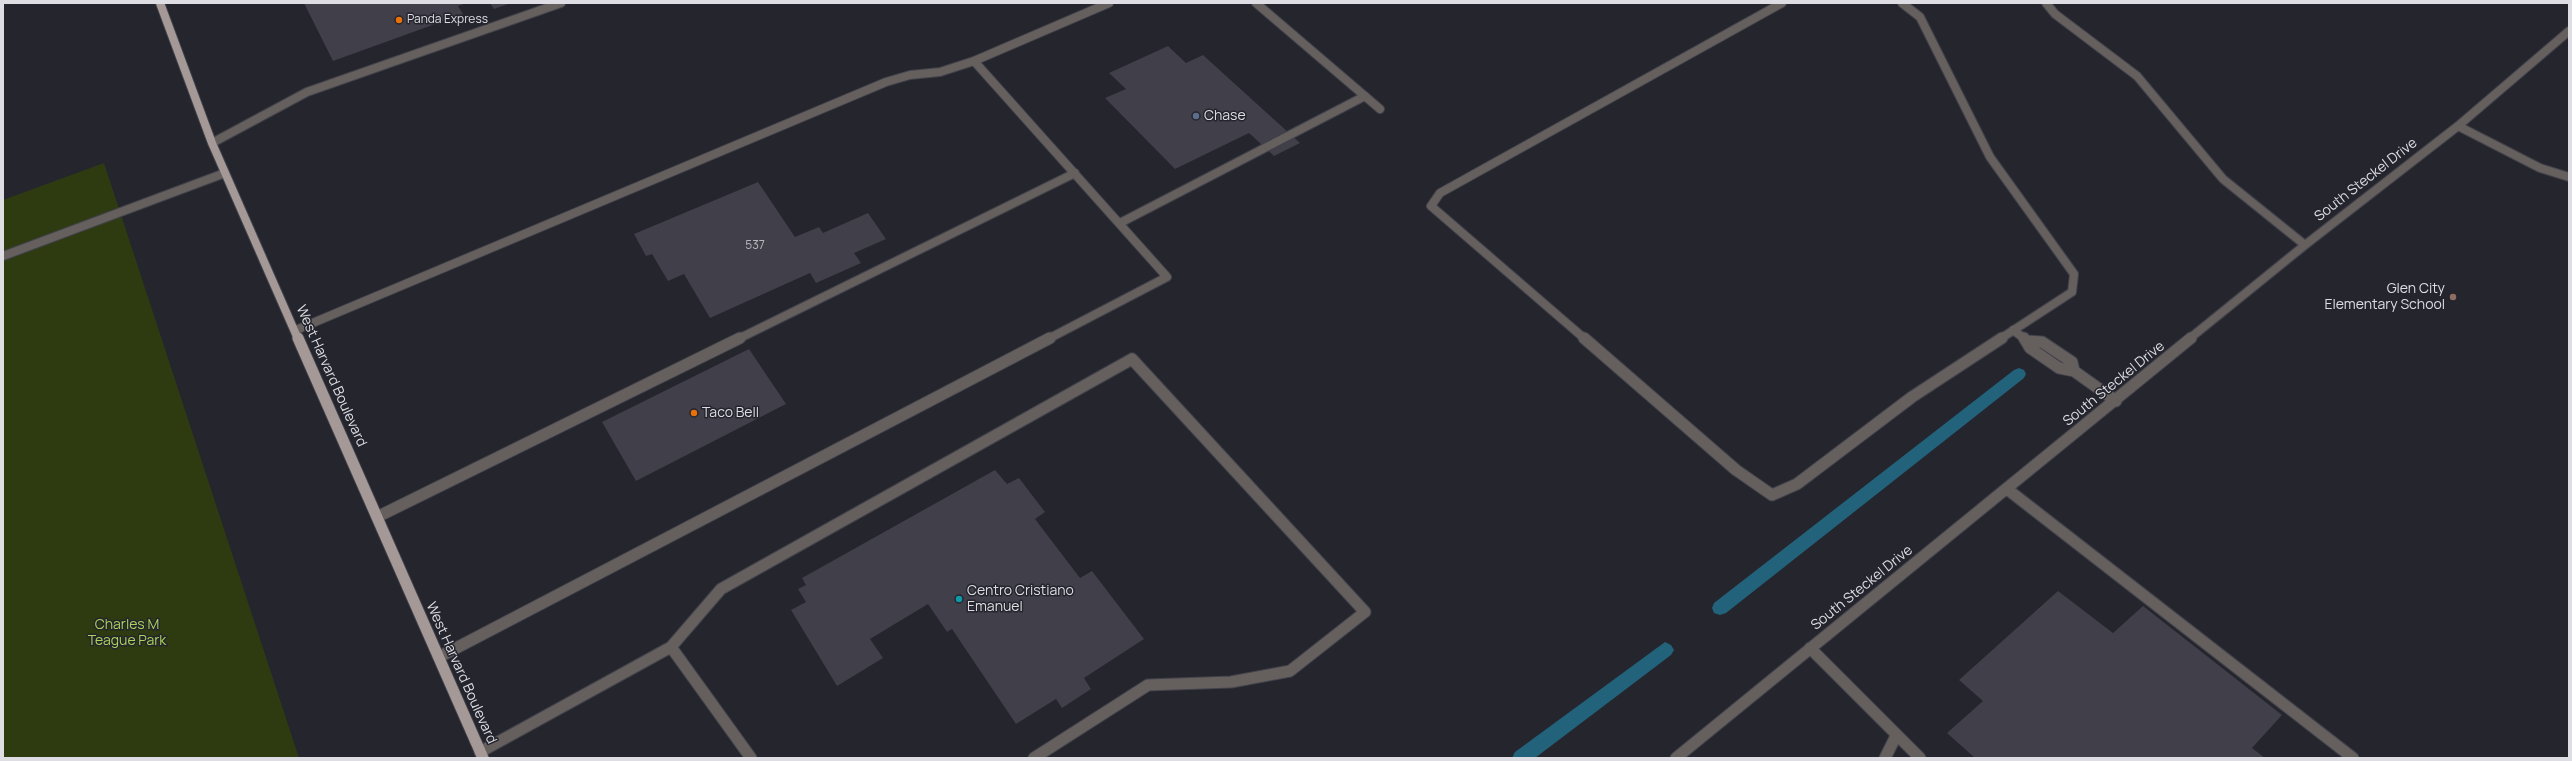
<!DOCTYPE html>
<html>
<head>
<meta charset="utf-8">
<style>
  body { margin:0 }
  #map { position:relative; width:2572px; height:761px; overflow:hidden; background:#25252e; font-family:Manrope,sans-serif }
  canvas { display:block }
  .frame { position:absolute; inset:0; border:4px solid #dddde3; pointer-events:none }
</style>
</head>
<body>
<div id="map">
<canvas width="2572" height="761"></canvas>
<div class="frame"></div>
</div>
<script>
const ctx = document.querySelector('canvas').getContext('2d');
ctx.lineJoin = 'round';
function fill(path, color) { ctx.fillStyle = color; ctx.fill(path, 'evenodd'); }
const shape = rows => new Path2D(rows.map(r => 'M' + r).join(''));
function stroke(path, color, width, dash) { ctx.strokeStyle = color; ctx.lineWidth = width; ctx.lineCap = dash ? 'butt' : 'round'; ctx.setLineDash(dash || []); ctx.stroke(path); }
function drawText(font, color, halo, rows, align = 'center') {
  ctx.font = font + ' Manrope,sans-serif'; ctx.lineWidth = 3; ctx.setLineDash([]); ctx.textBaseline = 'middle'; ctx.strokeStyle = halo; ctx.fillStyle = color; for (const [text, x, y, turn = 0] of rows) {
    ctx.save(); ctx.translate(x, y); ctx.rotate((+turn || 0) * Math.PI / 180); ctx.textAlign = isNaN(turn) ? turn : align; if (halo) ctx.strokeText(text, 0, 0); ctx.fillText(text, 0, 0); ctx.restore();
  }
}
const green = shape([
  [104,163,299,758,3,758,3,200]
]);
const stream = shape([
  [2019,368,2024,370,2026,374,2024,378,1726,613,1720,615,1714,613,1712,608,1714,603,2014,370,2019,368],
  [1665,642,1671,645,1674,650,1671,655,1535,758,1512,758,1515,752,1665,642]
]);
const building = shape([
  [304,3,466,3,458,6,463,14,333,61],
  [490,3,511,3,494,9],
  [1168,46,1186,63,1203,55,1300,143,1274,156,1249,133,1175,169,1105,98,1126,89,1109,73],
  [758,182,795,237,819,227,823,233,868,213,886,239,854,253,861,263,816,283,810,273,710,318,684,274,668,281,652,254,646,256,634,234],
  [749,349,786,404,636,481,602,422],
  [995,470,1007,484,1019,478,1045,512,1035,519,1080,578,1092,571,1144,639,1084,678,1091,689,1062,708,1056,699,1016,724,952,629,947,632,928,604,870,639,883,658,837,686,791,610,806,602,798,589,806,585,802,578],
  [2058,591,2113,633,2143,606,2282,715,2252,748,2265,758,1975,758,1947,733,1983,701,1959,680]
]);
const minorFar1 = shape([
  [1256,3,1380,109],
  [1902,3,1920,17,1990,157,2074,274,2072,292,2000,339],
  [2046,3,2055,14,2137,76,2223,179,2305,245],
  [974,61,1167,277,1048,339],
  [2458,126,2540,168,2569,177],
  [212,143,307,92,561,3],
  [1120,223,1365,96],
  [3,256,225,173],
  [296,330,886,82,910,75,940,72,974,61,1109,3],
  [2013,330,2025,339],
  [738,339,1075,173],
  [1585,339,1431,206,1440,193,1782,3],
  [2189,339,2305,245,2458,126,2569,31]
]);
const minor = shape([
  [1584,338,1736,470,1772,495,1797,484,1912,397,2002,338],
  [2024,338,2030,348,2059,368,2074,371,2116,401],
  [2027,341,2042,342,2072,362,2074,371],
  [2007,489,2353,758],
  [377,517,740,338],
  [671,647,751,758],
  [1810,648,1920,758],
  [439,657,1050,338],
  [480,752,671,647,721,589,1132,359,1365,612,1290,671,1231,682,1148,685,1034,758],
  [1676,758,2191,338],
  [1885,758,1896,736]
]);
const majorFar1 = shape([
  [160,3,212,143,298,339]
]);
const major = shape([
  [298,338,483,758]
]);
const markers = [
  [399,20,4,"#e8710a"],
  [1196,116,4,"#5c6f8a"],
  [2453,297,4,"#8d6e63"],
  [694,413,4,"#e8710a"],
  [959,599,4,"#0f9aa8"]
];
const farPoinames = [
  ["Panda Express",407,20]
];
const numberNames = [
  ["537",755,246]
];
const poiNames = [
  ["Chase",1204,116],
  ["Glen City",2445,289,"right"],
  ["Elementary School",2445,305,"right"],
  ["Taco Bell",702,413],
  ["Centro Cristiano",967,591],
  ["Emanuel",967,607]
];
const streetNames = [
  ["South Steckel Drive",2366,180,-38],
  ["West Harvard Boulevard",331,376,66],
  ["South Steckel Drive",2114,384,-39],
  ["South Steckel Drive",1862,588,-39],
  ["West Harvard Boulevard",461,673,66]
];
const parkNames = [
  ["Charles M",127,625],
  ["Teague Park",127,641]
];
fill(green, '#2e3b11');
fill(stream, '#22627a');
fill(building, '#413f49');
stroke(minorFar1, '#42424b', 10);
stroke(minor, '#42424b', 13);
stroke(majorFar1, '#42424b', 10);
stroke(major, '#42424b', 13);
stroke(minorFar1, '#655f5e', 8);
stroke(minor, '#655f5e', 11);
stroke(majorFar1, '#a49996', 8);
stroke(major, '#a49996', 11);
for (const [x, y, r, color] of markers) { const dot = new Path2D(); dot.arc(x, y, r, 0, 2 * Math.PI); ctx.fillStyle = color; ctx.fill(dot); stroke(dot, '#25252e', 1.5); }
drawText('12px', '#dddde3', '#25252e', farPoinames, 'left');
drawText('12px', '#b6b6bc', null, numberNames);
drawText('14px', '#dddde3', '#25252e', poiNames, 'left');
drawText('14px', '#dddde3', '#25252e', streetNames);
drawText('14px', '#abd259', '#25252e', parkNames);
</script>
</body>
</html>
